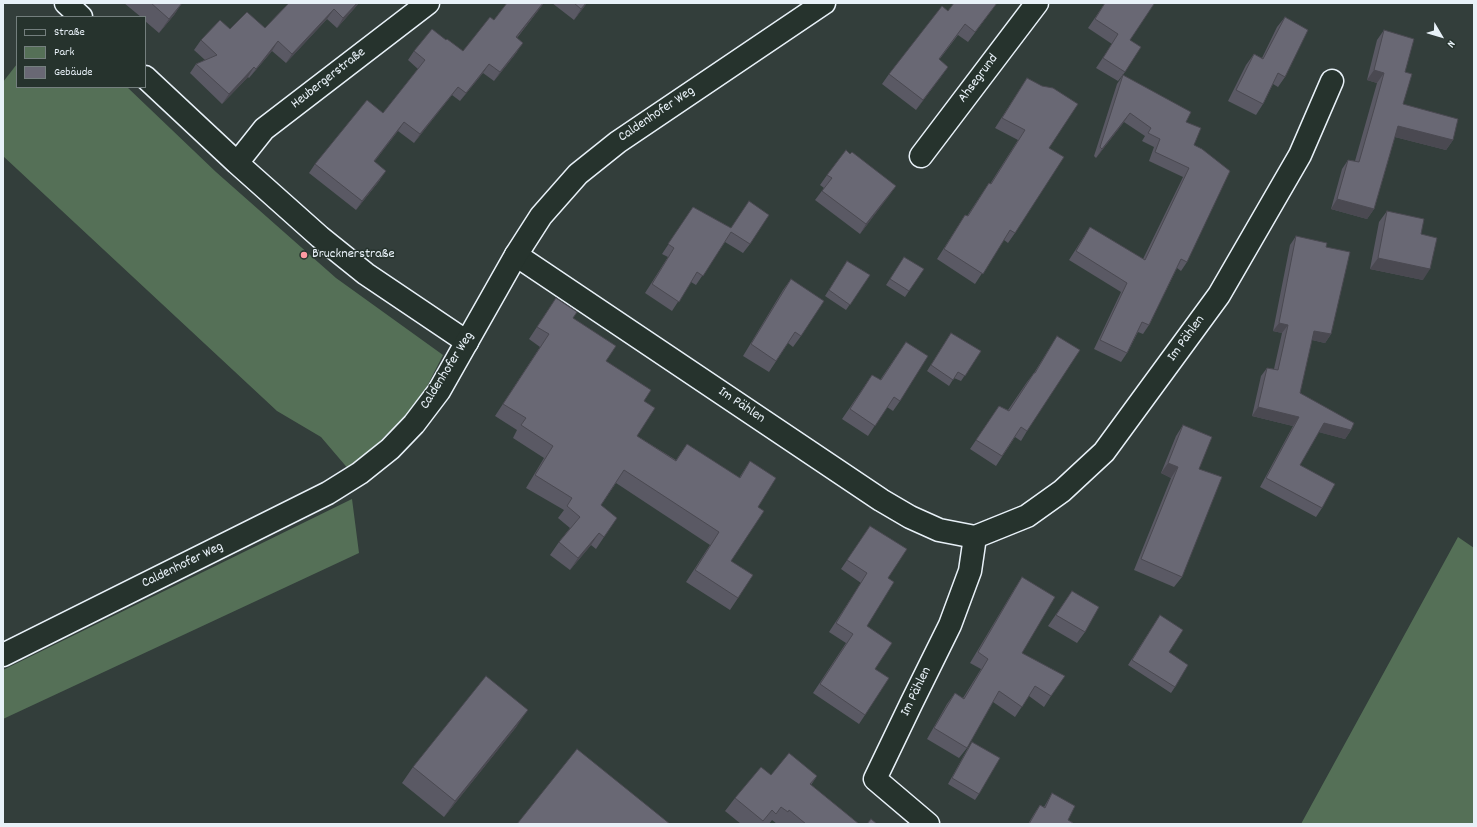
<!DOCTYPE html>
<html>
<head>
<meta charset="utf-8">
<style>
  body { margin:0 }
  #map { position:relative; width:1477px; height:827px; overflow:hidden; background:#333e3b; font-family:Dekko,sans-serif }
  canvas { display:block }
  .frame { position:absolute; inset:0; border:4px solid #e8f1f8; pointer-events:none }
  .legend { position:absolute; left:16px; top:16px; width:130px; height:72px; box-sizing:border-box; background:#26332d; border:1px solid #747f7e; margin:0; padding:5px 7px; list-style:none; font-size:12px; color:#e8f1f8 }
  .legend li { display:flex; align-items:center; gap:8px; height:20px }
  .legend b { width:20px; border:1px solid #747f7e }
  .north { position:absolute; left:1421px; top:16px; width:40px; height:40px; -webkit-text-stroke:3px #26332d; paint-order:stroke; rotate:128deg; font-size:11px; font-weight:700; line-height:16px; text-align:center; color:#e8f1f8 }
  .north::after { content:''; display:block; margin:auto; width:14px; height:18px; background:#e8f1f8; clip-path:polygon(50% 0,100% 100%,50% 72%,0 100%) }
</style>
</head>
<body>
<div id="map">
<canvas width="1477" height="827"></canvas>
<div class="frame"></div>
<ul class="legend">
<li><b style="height:5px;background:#26332d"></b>Straße</li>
<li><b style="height:11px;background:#557057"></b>Park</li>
<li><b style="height:11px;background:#696874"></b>Gebäude</li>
</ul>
<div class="north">N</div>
</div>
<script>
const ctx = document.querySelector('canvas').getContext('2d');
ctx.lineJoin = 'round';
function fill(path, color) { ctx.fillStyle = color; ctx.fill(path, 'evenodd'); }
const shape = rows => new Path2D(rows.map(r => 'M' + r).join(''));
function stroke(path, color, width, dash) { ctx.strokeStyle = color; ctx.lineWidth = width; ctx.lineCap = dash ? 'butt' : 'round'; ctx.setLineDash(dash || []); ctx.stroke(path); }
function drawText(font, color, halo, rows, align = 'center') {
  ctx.font = font + ' Dekko,sans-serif'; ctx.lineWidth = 3; ctx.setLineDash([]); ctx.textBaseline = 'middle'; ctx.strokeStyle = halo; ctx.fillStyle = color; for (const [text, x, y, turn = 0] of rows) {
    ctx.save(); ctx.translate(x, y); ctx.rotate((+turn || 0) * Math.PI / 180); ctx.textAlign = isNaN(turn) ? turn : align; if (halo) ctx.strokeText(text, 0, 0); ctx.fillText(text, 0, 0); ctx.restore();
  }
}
const green = shape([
  [17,64,17,87,127,87,216,172,336,278,443,355,419,402,350,471,321,437,277,411,3,156,3,82],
  [352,499,359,553,3,719,3,670],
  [1458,537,1474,548,1474,824,1301,824]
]);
const minor = shape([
  [66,3,81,17],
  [145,77,237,163,320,237,366,274,467,342],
  [921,156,1037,3],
  [237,163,264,129,428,3],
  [516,255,881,500,910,517,939,530,975,537,1027,516,1062,491,1104,452,1219,295,1300,155,1332,81],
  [928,824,875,779,911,704,950,625,970,571,975,537]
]);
const major = shape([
  [3,655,328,493,360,473,390,449,414,424,439,391,516,255,541,216,578,174,618,142,824,3]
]);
const wall = shape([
  [124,3,182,3,174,15,159,33,145,21,145,17,141,17],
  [289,3,359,3,337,28,327,19,286,63,272,51,249,78,248,77,222,104,190,73,196,64,205,60,194,50,201,40,230,29,265,28],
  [507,3,544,3,517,38,517,52,494,81,483,73,460,101,452,95,414,143,398,131,374,162,380,180,356,210,309,173,315,164,383,113,418,69,408,60,414,51,446,40,463,51,494,20],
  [552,3,587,3,574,20],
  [954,3,997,3,968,42,958,35,939,60,948,67,916,110,882,84,889,74,948,11],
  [1105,3,1153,3,1130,40,1125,72,1118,81,1096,68,1112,44,1088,28],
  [1285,17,1285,77,1278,87,1273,84,1263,104,1256,115,1228,101,1246,65,1254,54,1262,58,1277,27],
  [1384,30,1405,72,1403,104,1453,140,1446,150,1395,137,1374,209,1367,219,1331,209,1342,169,1348,160,1355,161,1377,83,1367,80,1377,40],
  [1123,75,1186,122,1194,145,1187,262,1181,271,1177,268,1149,325,1143,334,1138,332,1127,353,1121,362,1094,349,1121,292,1069,260,1090,227,1143,259,1183,177,1149,161,1154,147,1142,141,1145,136,1124,122,1096,158,1094,156,1117,84],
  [1027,78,1049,148,1015,233,1008,243,1004,240,975,284,937,259,965,215,967,216,989,183,990,184,1018,140,995,128],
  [850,154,896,186,860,234,815,200,824,188,820,185,827,175],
  [749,201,750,244,743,253,725,242,696,285,691,282,672,311,645,293,668,257,662,254,693,207,731,228],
  [1387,211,1421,234,1423,280,1370,269,1379,222],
  [1296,236,1326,247,1331,334,1325,343,1312,340,1300,393,1351,430,1345,439,1319,432,1300,465,1322,508,1316,517,1260,487,1293,426,1252,416,1261,376,1267,368,1274,369,1282,333,1273,331,1290,245],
  [904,257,909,291,905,297,886,285],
  [847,261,870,275,846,310,825,296],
  [791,279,801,336,793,347,788,343,769,372,743,356,783,290],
  [556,298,573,318,606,361,644,401,637,436,676,460,687,444,739,478,750,461,758,507,731,561,738,598,730,610,686,582,710,545,616,483,601,505,604,537,596,549,591,545,570,570,550,555,559,542,570,528,558,518,564,510,526,488,544,458,513,438,517,430,495,416,540,347,529,339],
  [951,333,981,351,961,381,954,378,949,386,927,371],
  [1057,336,1027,431,1021,441,1015,437,996,466,970,449,999,406,1008,410,1027,382,1034,373],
  [906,342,900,401,893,411,887,407,868,436,842,419,872,375,880,380],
  [1183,425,1199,469,1182,577,1174,587,1134,570,1171,478,1161,473,1176,436],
  [870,526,888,578,867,626,875,669,865,715,859,724,813,693,846,643,829,632,861,583,841,569],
  [1022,577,1022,653,1051,696,1044,707,1029,696,1015,717,993,702,967,748,959,758,927,739,947,704,955,693,963,698,981,669,970,663,1015,588],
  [1072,591,1085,632,1077,643,1048,626],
  [1160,615,1169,652,1175,687,1171,693,1128,665],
  [517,726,444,817,402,783,413,767],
  [972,742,979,794,975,800,948,784,968,748],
  [771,775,817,776,811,785,859,824,781,824,780,823,777,824,772,820,769,824,741,824,725,811,735,798],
  [1052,793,1068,820,1073,824,1028,824,1034,814,1040,805,1044,807]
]);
const shadedWall = shape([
  [182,3,174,15,159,33,169,19],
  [357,3,359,3,337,28,343,18],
  [543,3,544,3,510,46,516,37],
  [586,3,587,3,574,20,581,9],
  [334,9,327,19,286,63,292,54],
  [278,41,272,51,249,78,256,69],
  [523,43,517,52,494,81,500,72],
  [489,64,483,73,460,101,466,93],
  [254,67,248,77,222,104,229,94],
  [948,67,941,77,916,110,923,100],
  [1374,70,1384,73,1377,83,1367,80],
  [458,87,452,95,414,143,420,134],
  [1130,113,1124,122,1096,158,1102,149],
  [404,122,398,131,368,170,374,161],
  [1398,126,1453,140,1446,150,1391,136],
  [386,171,380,180,356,210,362,201],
  [896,186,889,196,860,234,866,224],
  [1337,199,1374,209,1367,219,1331,209],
  [1378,258,1430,269,1423,280,1370,269],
  [1279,323,1288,325,1282,333,1273,331],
  [1314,331,1331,334,1325,343,1308,339],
  [1258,407,1299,417,1293,426,1252,416],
  [1324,423,1351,430,1345,439,1318,432],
  [1168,463,1178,467,1171,478,1161,473],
  [599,533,591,545,570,570,578,558],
  [528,710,517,726,444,817,455,801]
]);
const building = shape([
  [151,3,182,3,169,19,151,3],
  [289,3,357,3,343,18,334,9,292,54,278,41,256,69,254,67,229,94,196,64,217,55,201,40,220,20,230,29,247,12,265,28,289,3],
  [507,3,543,3,516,37,523,43,500,72,489,64,466,93,458,87,420,134,404,122,374,161,386,171,362,201,315,164,367,100,383,113,425,60,414,51,432,29,446,40,447,39,463,51,490,17,494,20,507,3],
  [574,3,586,3,581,9,574,3],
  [954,3,997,3,975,32,965,24,939,59,948,67,923,100,889,74,942,6,948,11,954,3],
  [1105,3,1153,3,1154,4,1130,40,1141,47,1125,72,1103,58,1118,34,1095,19,1105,3],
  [1285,17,1308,30,1285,77,1278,73,1263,104,1236,90,1254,54,1263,59,1285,17],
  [1384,30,1414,39,1405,72,1412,74,1403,104,1458,119,1453,140,1398,126,1374,209,1337,199,1348,160,1359,162,1375,106,1384,73,1374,70,1384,30],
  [1123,75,1191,112,1186,122,1201,128,1194,145,1202,149,1230,171,1187,262,1181,259,1149,325,1142,322,1127,353,1100,340,1127,283,1076,251,1090,227,1145,260,1189,168,1155,152,1160,139,1148,133,1151,128,1130,113,1102,149,1100,147,1123,75],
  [1027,78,1042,86,1053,88,1078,104,1049,148,1064,157,1015,233,1010,230,983,274,944,249,965,215,968,216,989,183,991,184,1025,130,1002,118,1027,78],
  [846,150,850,154,852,152,896,186,866,224,822,191,832,178,827,175,846,150],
  [749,201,769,215,750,244,731,232,703,276,697,272,679,302,652,284,674,248,668,244,693,207,731,228,749,201],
  [1387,211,1424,219,1421,234,1437,238,1430,269,1378,258,1387,211],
  [1296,236,1327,243,1326,247,1350,252,1331,334,1314,331,1300,393,1354,423,1351,430,1324,423,1300,465,1335,484,1322,508,1266,478,1299,417,1258,407,1267,368,1278,370,1288,325,1279,323,1296,236],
  [904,257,924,269,909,291,890,279,904,257],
  [847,261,870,275,850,305,829,290,847,261],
  [791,279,824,301,801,336,795,332,776,361,751,344,791,279],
  [556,298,577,312,573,318,616,346,606,361,651,390,644,401,655,408,637,436,676,461,687,444,740,478,750,461,776,478,758,507,764,511,731,561,753,575,738,598,695,570,719,532,624,470,601,505,617,518,604,537,599,533,578,558,559,542,580,517,567,506,572,498,535,475,553,446,521,425,526,418,503,404,549,334,537,327,556,298],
  [951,333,981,351,965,376,958,372,953,380,931,365,951,333],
  [1057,336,1080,350,1027,431,1021,427,1002,456,976,440,999,406,1009,411,1034,373,1035,373,1057,336],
  [906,342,928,356,900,401,894,397,875,426,850,409,872,375,881,380,906,342],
  [1183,425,1212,437,1199,469,1222,477,1182,577,1141,559,1178,467,1168,463,1183,425],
  [870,526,907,549,888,578,894,582,867,626,892,643,875,669,889,678,865,715,820,684,853,634,836,623,867,573,847,560,870,526],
  [1022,577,1055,597,1022,653,1065,676,1051,696,1035,686,1022,707,999,691,967,748,934,728,955,693,964,699,988,659,978,652,1022,577],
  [1072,591,1099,607,1085,632,1056,615,1072,591],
  [1160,615,1183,630,1169,652,1188,665,1175,687,1132,660,1160,615],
  [486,676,528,710,455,801,413,767,486,676],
  [972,742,1000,758,979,794,952,778,972,742],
  [577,749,670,824,517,824,577,749],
  [789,753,817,776,810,784,859,824,806,824,789,810,788,812,781,807,776,814,772,810,763,821,735,798,761,767,771,775,789,753],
  [1052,793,1075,806,1068,820,1073,823,1072,824,1073,824,1029,824,1040,805,1045,808,1052,793],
  [871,819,877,824,867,824,871,819]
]);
const markers = [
  [304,255,4,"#ff9aa2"]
];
const streetNames = [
  ["Heubergerstraße",329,79,-38],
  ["Ahsegrund",979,79,-53],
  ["Caldenhofer Weg",657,115,-34],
  ["Im Pählen",1187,339,-54],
  ["Caldenhofer Weg",448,371,-58],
  ["Im Pählen",741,406,34],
  ["Caldenhofer Weg",183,566,-26],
  ["Im Pählen",917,692,-64]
];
const poiNames = [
  ["Brucknerstraße",312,255]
];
fill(green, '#557057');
stroke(minor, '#e8f1f8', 25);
stroke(major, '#e8f1f8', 25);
stroke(minor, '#26332d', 22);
stroke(major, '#26332d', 22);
fill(wall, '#5a5964');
fill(shadedWall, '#4a4951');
fill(building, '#696874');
stroke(building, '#4a4951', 1);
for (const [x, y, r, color] of markers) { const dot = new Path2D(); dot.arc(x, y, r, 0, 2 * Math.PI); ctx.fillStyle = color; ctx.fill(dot); stroke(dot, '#26332d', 1.5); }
drawText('14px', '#e8f1f8', '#26332d', streetNames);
drawText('14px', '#e8f1f8', '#26332d', poiNames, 'left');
</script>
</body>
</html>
